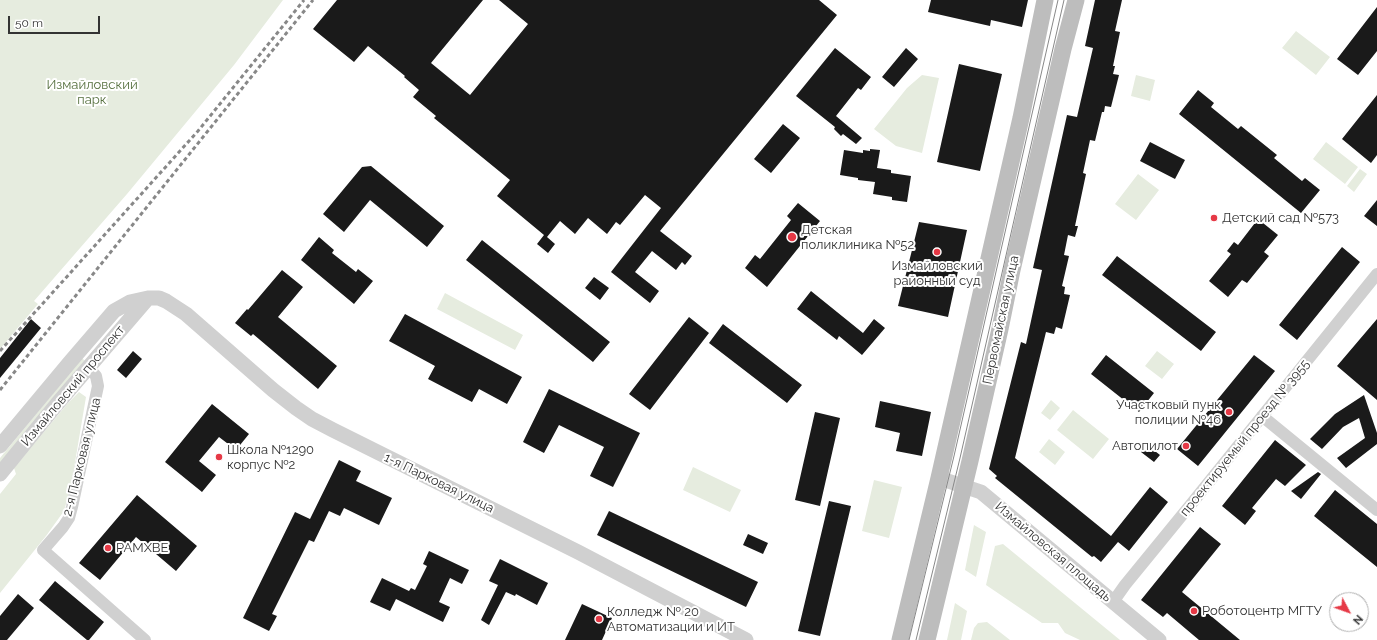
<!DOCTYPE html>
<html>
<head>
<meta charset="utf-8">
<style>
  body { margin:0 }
  #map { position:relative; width:1377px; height:640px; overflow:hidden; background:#fff; font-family:Raleway,sans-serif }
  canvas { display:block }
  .north { position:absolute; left:1329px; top:592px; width:40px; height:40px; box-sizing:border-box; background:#fff; border:1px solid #adadad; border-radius:50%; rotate:131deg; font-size:11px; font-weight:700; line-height:16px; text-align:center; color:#333 }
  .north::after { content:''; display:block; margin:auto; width:14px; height:18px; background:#e63946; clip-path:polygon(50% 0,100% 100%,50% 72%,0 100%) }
  .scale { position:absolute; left:8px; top:16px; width:92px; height:18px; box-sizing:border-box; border:2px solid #333; border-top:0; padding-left:5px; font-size:12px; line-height:14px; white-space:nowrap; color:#333; -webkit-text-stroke:3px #fff; paint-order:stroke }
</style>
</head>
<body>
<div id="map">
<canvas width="1377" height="640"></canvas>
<div class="north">N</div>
<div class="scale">50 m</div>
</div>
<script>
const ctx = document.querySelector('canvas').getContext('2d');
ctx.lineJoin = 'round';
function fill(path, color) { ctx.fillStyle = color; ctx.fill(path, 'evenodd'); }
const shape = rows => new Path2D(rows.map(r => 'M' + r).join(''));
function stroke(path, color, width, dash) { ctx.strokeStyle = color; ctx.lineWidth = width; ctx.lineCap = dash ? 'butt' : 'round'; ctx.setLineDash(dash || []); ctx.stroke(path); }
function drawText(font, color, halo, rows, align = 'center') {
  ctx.font = font + ' Raleway,sans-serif'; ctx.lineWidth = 4; ctx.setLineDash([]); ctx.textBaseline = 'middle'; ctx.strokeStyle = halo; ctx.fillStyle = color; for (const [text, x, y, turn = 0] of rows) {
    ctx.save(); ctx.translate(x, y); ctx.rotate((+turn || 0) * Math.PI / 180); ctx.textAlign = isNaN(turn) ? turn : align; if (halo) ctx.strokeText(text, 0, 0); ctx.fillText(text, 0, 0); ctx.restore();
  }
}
const green = shape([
  [0,0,283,0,234,65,127,194,34,301,38,304,0,349],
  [1296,31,1330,57,1316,75,1282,48],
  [922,75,939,78,922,153,896,146,874,129,907,88],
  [1136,75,1155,80,1150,101,1131,96],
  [1326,142,1358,167,1345,184,1313,159],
  [1360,169,1367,174,1354,192,1347,186],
  [1138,174,1159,190,1136,220,1115,204],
  [445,293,523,335,515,350,437,309],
  [1157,351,1174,364,1162,379,1145,366],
  [82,358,86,362,0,467,0,458],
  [79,392,86,397,71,486,64,511,46,536,0,593,0,494,16,474,14,468,68,403],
  [1051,400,1060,408,1050,420,1041,413],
  [1073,410,1109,439,1093,459,1057,430],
  [1049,439,1065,452,1055,465,1039,452],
  [693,467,741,490,730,512,683,490],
  [874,480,902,487,889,538,862,531],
  [974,525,986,532,976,577,965,570],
  [1003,544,1120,640,1080,640,1065,633,1058,623,1042,623,986,585,995,546],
  [955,603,967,611,961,640,947,640],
  [987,622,1010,640,971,640,974,628,978,623]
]);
const building = shape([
  [337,0,483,0,431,63,470,95,528,24,499,0,819,0,837,15,660,231,692,256,685,265,682,262,676,270,652,251,635,272,659,291,650,303,611,272,661,208,645,195,620,225,616,222,607,234,588,218,575,234,560,221,547,237,555,244,548,253,537,244,544,235,497,196,510,180,434,118,436,116,413,97,419,90,404,77,405,76,368,46,354,62,313,29],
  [931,0,1028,0,1022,27,991,20,990,26,928,12],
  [1095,0,1122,0,1115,31,1120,32,1113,66,1115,66,1113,74,1119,75,1111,107,1105,106,1104,112,1102,112,1095,141,1090,140,1083,173,1086,174,1075,226,1078,226,1075,237,1068,235,1064,255,1069,256,1062,286,1065,287,1064,294,1070,295,1062,329,1056,327,1054,334,1046,332,1015,458,1111,536,1150,487,1168,502,1129,551,1118,542,1101,562,1094,556,1092,557,995,478,997,476,989,469,1021,342,1026,344,1042,270,1033,268,1067,115,1077,117,1093,48,1085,46],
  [1377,7,1377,51,1358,75,1337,59],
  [835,48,871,77,861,90,858,88,836,116,862,138,856,144,843,134,841,136,834,129,835,127,796,96],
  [906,48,918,59,894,87,882,77],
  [959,64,1002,74,980,171,937,162],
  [1198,90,1214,103,1211,107,1238,129,1241,126,1277,155,1274,158,1302,181,1305,178,1320,190,1301,213,1179,114],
  [1377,95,1377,155,1371,163,1342,139],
  [783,124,800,138,771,173,754,159],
  [1150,142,1185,160,1175,179,1140,161],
  [870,149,880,150,877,168,891,170,891,173,911,176,907,202,892,200,892,197,873,194,875,182,858,180,858,178,840,175,844,150,863,153,863,150,870,151],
  [371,166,444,226,427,247,370,200,344,232,323,214,362,167],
  [1377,200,1377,226,1364,216],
  [798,203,820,221,767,287,745,268,755,255,760,259,791,220,787,216],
  [1258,219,1278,235,1264,252,1269,256,1247,283,1242,280,1228,297,1209,281,1231,254,1227,251,1234,242,1238,245],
  [919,222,967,230,948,317,898,306],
  [319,237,334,250,332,253,356,272,358,269,373,281,354,304,301,260],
  [482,240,610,342,593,362,466,260],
  [1342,247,1360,262,1297,340,1279,325],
  [1117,256,1216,332,1201,351,1102,275],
  [282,270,303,287,278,317,337,366,318,389,253,334,251,336,235,323,247,309,248,310],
  [594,277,609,288,600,300,585,288],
  [811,291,863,333,874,319,885,328,862,355,839,336,837,340,797,309],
  [405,314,522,377,507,404,479,389,472,402,428,379,435,366,389,341],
  [689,317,709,333,650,410,629,394],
  [31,319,41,328,0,378,0,358],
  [1377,319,1377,400,1337,366],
  [723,324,802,385,787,403,709,343],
  [133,351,142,359,126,378,117,370],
  [1106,355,1154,393,1139,412,1091,374],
  [1254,355,1275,371,1198,466,1177,449],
  [549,389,640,433,613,487,590,476,604,447,559,425,544,453,523,442],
  [1364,395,1377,433,1377,444,1346,468,1337,458,1365,438,1359,418,1343,427,1322,449,1310,439,1335,414],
  [880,401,931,412,922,456,896,451,900,433,875,427],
  [212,404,249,434,236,450,219,437,199,461,216,475,202,492,165,462],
  [815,412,840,418,820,506,795,500],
  [1275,440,1306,465,1285,486,1276,479,1252,508,1256,511,1245,525,1222,506],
  [1146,444,1160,455,1154,462,1141,452],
  [339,460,361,471,356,481,392,498,379,525,344,508,340,516,329,511,314,542,309,540,272,614,277,616,269,631,243,618,295,512,310,519],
  [1318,472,1321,474,1301,499,1291,491],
  [1335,490,1377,524,1377,567,1314,516],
  [137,495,197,546,176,571,136,537,100,580,79,563],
  [829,501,851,506,820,636,798,631],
  [609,511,758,582,746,607,597,535],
  [1200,527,1221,544,1182,592,1240,640,1199,640,1167,613,1163,617,1141,600],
  [748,534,768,543,763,554,743,545],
  [429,551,469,570,462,584,450,578,439,602,450,607,443,622,396,599,390,611,370,602,382,578,409,591,411,588,415,590,427,566,423,564],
  [500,559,548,583,537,605,516,594,515,596,506,592,489,625,481,620,498,585,489,581],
  [55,581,104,622,89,640,87,640,39,600],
  [18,594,34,608,7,640,0,640,0,616],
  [582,604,612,618,602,640,565,640]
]);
const minor = shape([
  [88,367,96,376,98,386,72,507,69,518,63,527,43,550,145,640],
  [1262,416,1377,510],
  [1113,602,1125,585,1192,503,1377,274]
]);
const tertiary = shape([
  [0,446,70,362,114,311,130,302,148,298,159,298,166,301,186,314,273,390,296,408,312,419,333,430,578,552,746,640],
  [0,474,57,404,148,298],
  [939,478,981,492,1159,640]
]);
const secondary = shape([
  [900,640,939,478,1021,118,1045,0],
  [927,640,970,461,1000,329,1012,270,1063,49,1076,0]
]);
const tram = shape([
  [909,640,954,456,1058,0],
  [916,640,960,458,1064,0]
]);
const rail = shape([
  [0,351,198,131,304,0],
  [0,390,313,0]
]);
const markers = [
  [1214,218,4,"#e63946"],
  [792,237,5,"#e63946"],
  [937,252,4,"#e63946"],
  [1229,412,4,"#e63946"],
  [1186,446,4,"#e63946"],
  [219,457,4,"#e63946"],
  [108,548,4,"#e63946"],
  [1194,611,4,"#e63946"],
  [599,619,4,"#e63946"]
];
const parkNames = [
  ["Измайловский",92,85],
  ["парк",92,100]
];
const poiNames = [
  ["Детский сад №573",1222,218],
  ["Детская",801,230],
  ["поликлиника №52",801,245],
  ["Измайловский",937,266,"center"],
  ["районный суд",937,281,"center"],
  ["Участковый пунк",1221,405,"right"],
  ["полиции №46",1221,420,"right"],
  ["Автопилот",1178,446,"right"],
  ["Школа №1290",227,450],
  ["корпус №2",227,465],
  ["РАМХВЕ",116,548],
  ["Роботоцентр МГТУ",1202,611],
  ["Колледж № 20",607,612],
  ["Автоматизации и ИТ",607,627]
];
const streetNames = [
  ["Первомайская улица",1001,320,-78],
  ["Измайловский проспект",73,386,-50],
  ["проектируемый проезд № 3955",1245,438,-51],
  ["2-я Парковая улица",82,457,-76],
  ["1-я Парковая улица",439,483,26],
  ["Измайловская площадь",1053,552,40]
];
fill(green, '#e6ecdf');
fill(building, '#1a1a1a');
stroke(minor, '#d0d0d0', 12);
stroke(tertiary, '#d0d0d0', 15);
stroke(secondary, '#bdbdbd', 17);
stroke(tram, '#888', 1);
stroke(rail, '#888', 3, [4, 3]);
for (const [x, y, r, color] of markers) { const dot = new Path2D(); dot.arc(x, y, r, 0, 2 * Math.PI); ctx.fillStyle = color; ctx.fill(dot); stroke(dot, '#fff', 1.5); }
drawText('13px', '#56703f', '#fff', parkNames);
drawText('13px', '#333', '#fff', poiNames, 'left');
drawText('13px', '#333', '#fff', streetNames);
</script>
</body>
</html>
